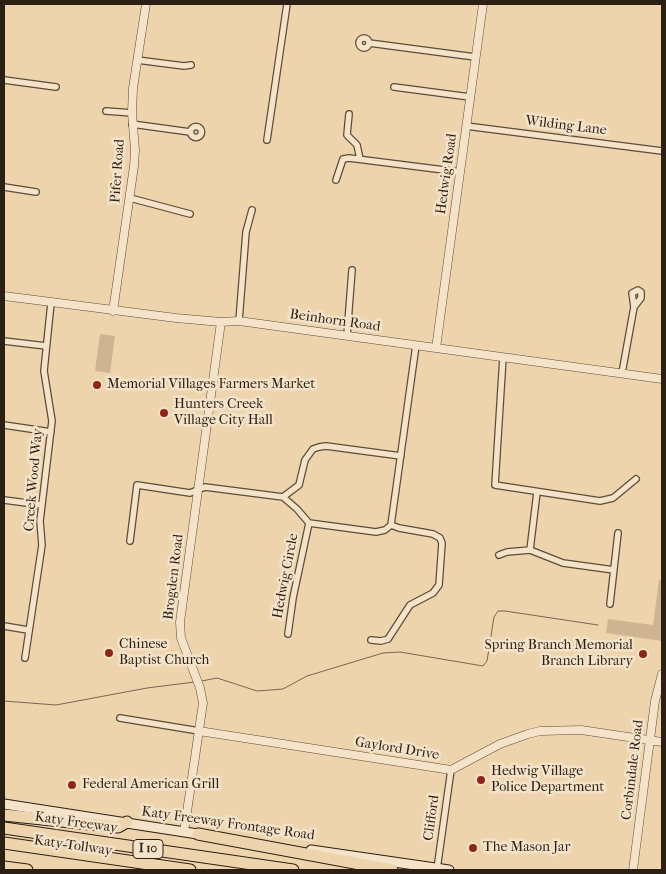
<!DOCTYPE html>
<html>
<head>
<meta charset="utf-8">
<style>
  body { margin:0 }
  #map { position:relative; width:666px; height:874px; overflow:hidden; background:#eed4ac; font-family:"IM FELL French Canon",serif }
  canvas { display:block }
  .frame { position:absolute; inset:0; border:5px solid #2c1f14; pointer-events:none }
</style>
</head>
<body>
<div id="map">
<canvas width="666" height="874"></canvas>
<div class="frame"></div>
</div>
<script>
const ctx = document.querySelector('canvas').getContext('2d');
ctx.lineJoin = 'round';
function fill(path, color) { ctx.fillStyle = color; ctx.fill(path, 'evenodd'); }
const shape = rows => new Path2D(rows.map(r => 'M' + r).join(''));
function stroke(path, color, width, dash) { ctx.strokeStyle = color; ctx.lineWidth = width; ctx.lineCap = dash ? 'butt' : 'round'; ctx.setLineDash(dash || []); ctx.stroke(path); }
function drawText(font, color, halo, rows, align = 'center') {
  ctx.font = font + ' "IM FELL French Canon",serif'; ctx.lineWidth = 5; ctx.setLineDash([]); ctx.textBaseline = 'middle'; ctx.strokeStyle = halo; ctx.fillStyle = color; for (const [text, x, y, turn = 0] of rows) {
    ctx.save(); ctx.translate(x, y); ctx.rotate((+turn || 0) * Math.PI / 180); ctx.textAlign = isNaN(turn) ? turn : align; if (halo) ctx.strokeText(text, 0, 0); ctx.fillText(text, 0, 0); ctx.restore();
  }
}
const green = shape([
  [100,334,115,336,110,373,95,371],
  [659,580,662,581,662,641,606,633,608,619,653,625]
]);
const stream = shape([
  [202,681,217,678,257,691,283,689,307,676,383,653,400,652,483,666,487,661,494,617,498,611,505,611,598,625],
  [4,701,56,705,147,688,195,682]
]);
const minor = shape([
  '359 43a5 5 0 1 1 10 0a5 5 0 1 1-10 0Z',
  [369,43,475,57],
  [137,60,184,66,191,65],
  [4,80,56,87],
  [394,87,470,97],
  [106,111,132,113],
  [349,114,347,135,357,145,360,159],
  [132,124,190,132],
  [466,126,662,151],
  '190.5 132a5.5 5.5 0 1 1 11 0a5.5 5.5 0 1 1-11 0Z',
  [267,140,287,4],
  [336,180,343,159,349,158,460,172],
  [4,187,36,192],
  [130,198,190,214],
  [239,321,246,232,252,210],
  [347,335,352,270],
  [4,341,46,346],
  [503,357,495,485,600,501,613,498,636,479],
  [622,373,634,307,641,298,641,292,638,290,632,293,634,307],
  [4,425,51,432],
  [283,497,297,509,309,523,376,532,385,530,391,525,416,345],
  [4,500,42,505],
  [130,541,137,485,190,493,205,487,283,497,299,485,305,460,313,449,319,447,326,446,401,456],
  [530,550,537,492],
  [499,555,507,552,530,550,563,563,614,570],
  [610,604,618,533],
  [4,626,28,630],
  [288,634,293,598,309,523],
  [371,640,381,641,388,639,410,605,433,593,439,585,442,543,440,538,433,534,399,528,391,525],
  [25,658,42,545,40,521,52,421,44,371,51,303],
  [120,718,199,731],
  [437,869,451,770]
]);
const tertiary = shape([
  [4,296,176,318,221,322,239,321,662,379],
  [113,311,134,166,135,150,132,113,133,88,146,4],
  [436,348,483,4],
  [199,731,451,770,500,744,528,734,540,731,581,730,662,742],
  [184,832,203,703,200,688,181,638,180,622,221,322],
  [633,870,655,701,662,674]
]);
const secondary = shape([
  [4,804,204,835],
  [311,850,449,870]
]);
const motorway = shape([
  [4,815,118,827,127,822],
  [4,828,293,870],
  [198,834,392,870],
  [4,843,190,870],
  [4,867,27,870]
]);
const markers = [
  [97,385,5,"#8f2418"],
  [164,413,5,"#8f2418"],
  [109,653,5,"#8f2418"],
  [643,654,5,"#8f2418"],
  [481,780,5,"#8f2418"],
  [72,785,5,"#8f2418"],
  [473,848,5,"#8f2418"]
];
const shields = [
  [148,849,30]
];
const shieldNames = [
  ["I 10",148,849]
];
const streetNames = [
  ["Wilding Lane",566,126,7],
  ["Pifer Road",118,171,-86],
  ["Hedwig Road",447,174,-82],
  ["Beinhorn Road",335,321,8],
  ["Creek Wood Way",34,480,-85],
  ["Hedwig Circle",286,576,-79],
  ["Brogden Road",174,577,-83],
  ["Gaylord Drive",397,749,9],
  ["Corbindale Road",633,770,-83],
  ["Clifford",432,818,-82],
  ["Katy Freeway",76,823,8],
  ["Katy Freeway Frontage Road",228,824,8],
  ["Katy Tollway",73,846,8]
];
const poiNames = [
  ["Memorial Villages Farmers Market",107,385],
  ["Hunters Creek",174,405],
  ["Village City Hall",174,421],
  ["Chinese",119,645],
  ["Baptist Church",119,661],
  ["Spring Branch Memorial",633,646,"right"],
  ["Branch Library",633,662,"right"],
  ["Hedwig Village",491,772],
  ["Police Department",491,788],
  ["Federal American Grill",82,785],
  ["The Mason Jar",483,848]
];
fill(green, '#cdb592');
stroke(stream, '#796650', 1);
stroke(minor, '#5c4c3a', 8);
stroke(tertiary, '#5c4c3a', 9);
stroke(secondary, '#2c1f14', 11);
stroke(motorway, '#2c1f14', 13);
stroke(minor, '#f4e3c9', 5.5);
stroke(tertiary, '#f4e3c9', 8);
stroke(secondary, '#f4e3c9', 9);
stroke(motorway, '#eed4ac', 11);
for (const [x, y, r, color] of markers) { const dot = new Path2D(); dot.arc(x, y, r, 0, 2 * Math.PI); ctx.fillStyle = color; ctx.fill(dot); stroke(dot, '#f4e3c9', 2); }
for (const [x, y, w] of shields) { const box = new Path2D(); box.roundRect(x - w / 2, y - 9.5, w, 19, 4); ctx.fillStyle = '#f4e3c9'; ctx.fill(box); stroke(box, '#2c1f14', 1); }
drawText('bold 12px', '#2c1f14', null, shieldNames);
drawText('14px', '#2c1f14', '#f4e3c9', streetNames);
drawText('14px', '#2c1f14', '#f4e3c9', poiNames, 'left');
</script>
</body>
</html>
